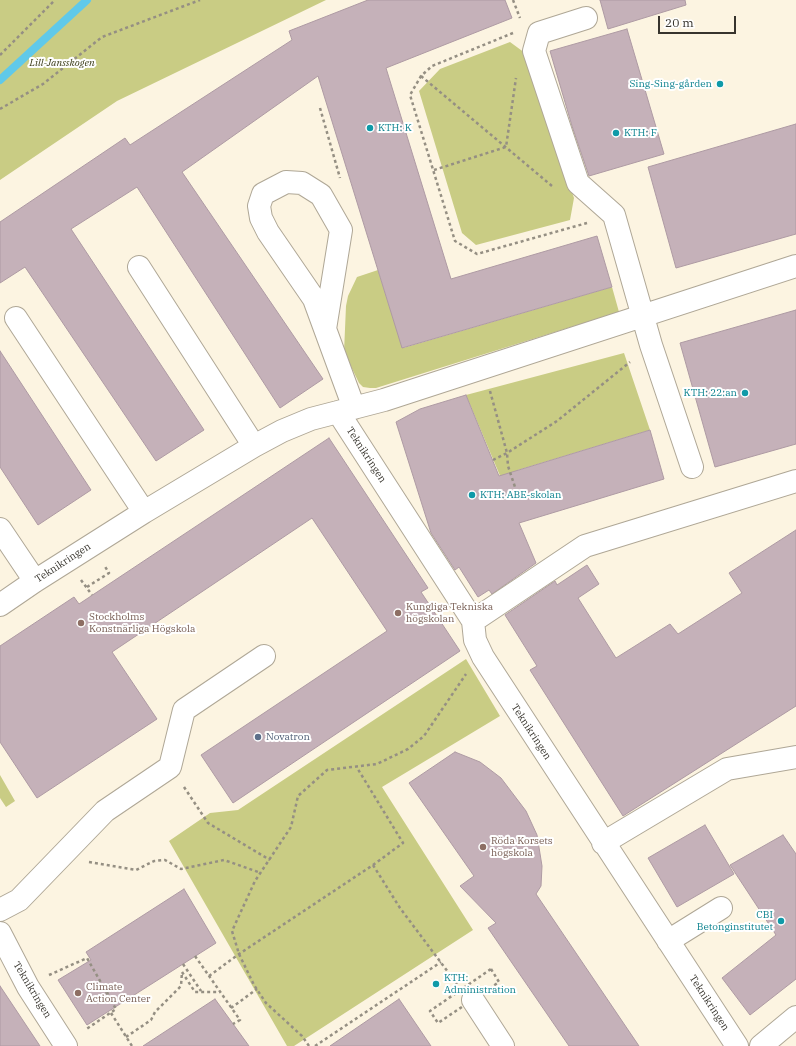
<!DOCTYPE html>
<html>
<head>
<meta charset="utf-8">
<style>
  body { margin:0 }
  #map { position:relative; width:796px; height:1046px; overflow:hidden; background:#fcf4e1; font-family:"IBM Plex Serif",serif }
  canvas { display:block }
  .scale { position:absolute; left:658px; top:16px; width:78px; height:18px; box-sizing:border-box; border:2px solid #37342d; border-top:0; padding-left:5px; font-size:12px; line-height:14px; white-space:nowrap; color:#37342d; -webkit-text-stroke:3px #fff; paint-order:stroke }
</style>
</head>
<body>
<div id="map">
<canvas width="796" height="1046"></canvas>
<div class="scale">20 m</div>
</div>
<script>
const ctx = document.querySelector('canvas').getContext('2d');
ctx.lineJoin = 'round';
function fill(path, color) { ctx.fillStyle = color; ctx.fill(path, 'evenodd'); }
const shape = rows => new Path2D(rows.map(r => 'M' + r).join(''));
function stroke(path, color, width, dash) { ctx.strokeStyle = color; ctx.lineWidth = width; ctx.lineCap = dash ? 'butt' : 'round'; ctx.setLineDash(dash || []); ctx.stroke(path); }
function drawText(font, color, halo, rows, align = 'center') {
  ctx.font = font + ' "IBM Plex Serif",serif'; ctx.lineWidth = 4; ctx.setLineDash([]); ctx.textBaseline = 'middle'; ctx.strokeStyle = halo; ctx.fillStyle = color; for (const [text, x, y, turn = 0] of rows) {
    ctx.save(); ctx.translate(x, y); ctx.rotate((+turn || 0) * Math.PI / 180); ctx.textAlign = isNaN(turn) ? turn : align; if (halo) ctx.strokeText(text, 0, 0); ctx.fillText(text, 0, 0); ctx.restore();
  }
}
const green = shape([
  [0,0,326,0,117,101,0,180],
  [510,42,525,53,574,198,570,220,476,245,462,233,419,91,440,69],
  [378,270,403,348,612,287,619,312,376,388,370,388,363,387,359,383,344,352,346,306,348,296,357,277],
  [624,353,650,430,518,470,522,485,506,490,466,395],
  [466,659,500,716,382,787,473,930,294,1046,287,1046,169,841,210,813,238,810],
  [0,775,15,801,6,807,0,798]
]);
const stream = shape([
  [0,80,87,0]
]);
const building = shape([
  [368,0,505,0,512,18,386,68,451,279,597,236,612,287,402,348,318,76,182,172,323,379,280,408,137,187,71,229,204,430,156,461,25,267,0,283,0,222,125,138,130,145,292,40,289,31,368,0],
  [600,0,685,0,686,5,608,29,600,0],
  [627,29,664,154,589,176,572,126,550,51,627,29],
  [796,124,796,234,676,268,648,167,796,124],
  [796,310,796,444,715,467,680,343,796,310],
  [0,351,91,490,38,525,0,467,0,351],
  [466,395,499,476,650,430,664,479,519,523,536,563,492,594,489,590,478,597,459,567,455,570,431,533,396,422,420,409,466,395],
  [329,438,428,588,421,592,460,651,233,803,201,755,387,631,312,518,112,652,157,719,37,798,0,742,0,646,74,597,79,604,329,438],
  [796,530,796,706,623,816,530,670,537,666,505,615,555,581,557,585,587,565,599,584,578,598,616,658,670,624,678,634,742,593,729,573,796,530],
  [455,752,480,762,501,778,526,811,537,835,542,866,541,886,536,894,639,1046,569,1046,488,928,496,923,460,886,474,876,409,783,455,752],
  [705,825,734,874,677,907,648,858,705,825],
  [783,835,796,854,796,979,750,1015,722,978,776,935,730,865,783,835],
  [184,889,216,943,87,1025,58,980,91,960,86,952,184,889],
  [0,986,40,1046,0,1046,0,986],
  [215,999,249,1046,143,1046,215,999],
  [399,999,431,1046,330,1046,399,999]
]);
const path = shape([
  [513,0,520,18],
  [513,33,432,66,421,76,410,95,455,241,477,254,587,223],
  [0,55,55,0],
  [421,76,552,186],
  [320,108,340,178],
  [0,109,43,84,102,37,200,0],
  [434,170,506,147,516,78],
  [490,391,507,453,508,466,515,487],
  [493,460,507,453,557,421,630,362],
  [81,580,92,595],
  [87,587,109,573,104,565],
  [184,787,208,823,270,860],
  [89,862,136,870,154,861,165,860,181,869,224,860,261,873],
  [373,865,400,908,457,984],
  [195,956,240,1020,233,1024],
  [183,964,201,991],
  [491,969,499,982,438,1023,430,1011,491,969],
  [182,972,195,992,220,992],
  [49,975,87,958,116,1009,85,1030],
  [209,976,239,954,373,865,403,843,356,766],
  [106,994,111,991],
  [231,1008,257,989],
  [111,1013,132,1046],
  [126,1037,151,1020,155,1012,181,986,182,972],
  [309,1046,302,1036,266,1003,254,985,239,954,232,931,255,881,291,827,298,796,327,770,377,764,408,749,424,736,466,674],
  [315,1046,441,962]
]);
const minor = shape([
  [586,18,539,33,534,51,578,183,614,215,651,345,692,467],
  [139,267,254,446],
  [16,318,144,512],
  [325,329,314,299,268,232,261,218,259,206,263,194,286,182,302,183,321,195,341,230,325,329,354,408],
  [338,412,473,621,475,640,483,657,737,1046],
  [0,529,35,581],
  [0,605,35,581,144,512,254,446,282,431,311,419,384,400,796,266],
  [473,621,585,546,796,481],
  [603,843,727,769,796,757],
  [0,910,19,900,105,811,170,767,184,710,264,656],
  [0,933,28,987,66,1046],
  [668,941,721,908],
  [473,1000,503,1046],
  [761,1046,796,1017]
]);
const markers = [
  [720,84,4,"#0f9aa8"],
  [370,128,4,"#0f9aa8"],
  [616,133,4,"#0f9aa8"],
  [745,393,4,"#0f9aa8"],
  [472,495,4,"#0f9aa8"],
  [398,613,4,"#8d6e63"],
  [81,623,4,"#8d6e63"],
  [258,737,4,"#5c6f8a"],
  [483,847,4,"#8d6e63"],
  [781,921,4,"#0f9aa8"],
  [436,984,4,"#0f9aa8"],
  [78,993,4,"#8d6e63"]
];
const parkNames = [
  ["Lill-Jansskogen",62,63]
];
const cultureNames = [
  ["Sing-Sing-gården",712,84,"right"],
  ["KTH: K",378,128],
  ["KTH: F",624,133],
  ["KTH: 22:an",737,393,"right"],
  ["KTH: ABE-skolan",480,495],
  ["CBI",773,915,"right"],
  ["Betonginstitutet",773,927,"right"],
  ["KTH:",444,978],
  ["Administration",444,990]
];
const streetNames = [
  ["Teknikringen",366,455,57],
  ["Teknikringen",63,563,-33],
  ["Teknikringen",531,732,57],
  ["Teknikringen",32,990,59],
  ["Teknikringen",709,1003,57]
];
const educationNames = [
  ["Kungliga Tekniska",406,607],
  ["högskolan",406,619],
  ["Stockholms",89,617],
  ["Konstnärliga Högskola",89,629],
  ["Röda Korsets",491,841],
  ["högskola",491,853],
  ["Climate",86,987],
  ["Action Center",86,999]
];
const serviceNames = [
  ["Novatron",266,737]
];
fill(green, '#c9cc84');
stroke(stream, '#60c9e9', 8);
fill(building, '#c5b1b9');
stroke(building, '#ae9aa3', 1);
stroke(minor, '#afa796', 24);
stroke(path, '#958f83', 2.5, [3, 3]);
stroke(minor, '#fff', 22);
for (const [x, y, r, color] of markers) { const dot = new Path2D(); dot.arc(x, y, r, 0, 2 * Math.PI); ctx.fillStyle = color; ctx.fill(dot); stroke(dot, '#fff', 1.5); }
drawText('italic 10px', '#383915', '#fff', parkNames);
drawText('10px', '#0d838f', '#fff', cultureNames, 'left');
drawText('10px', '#37342d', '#fff', streetNames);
drawText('10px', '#785e54', '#fff', educationNames, 'left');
drawText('10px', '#4e5e75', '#fff', serviceNames, 'left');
</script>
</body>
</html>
